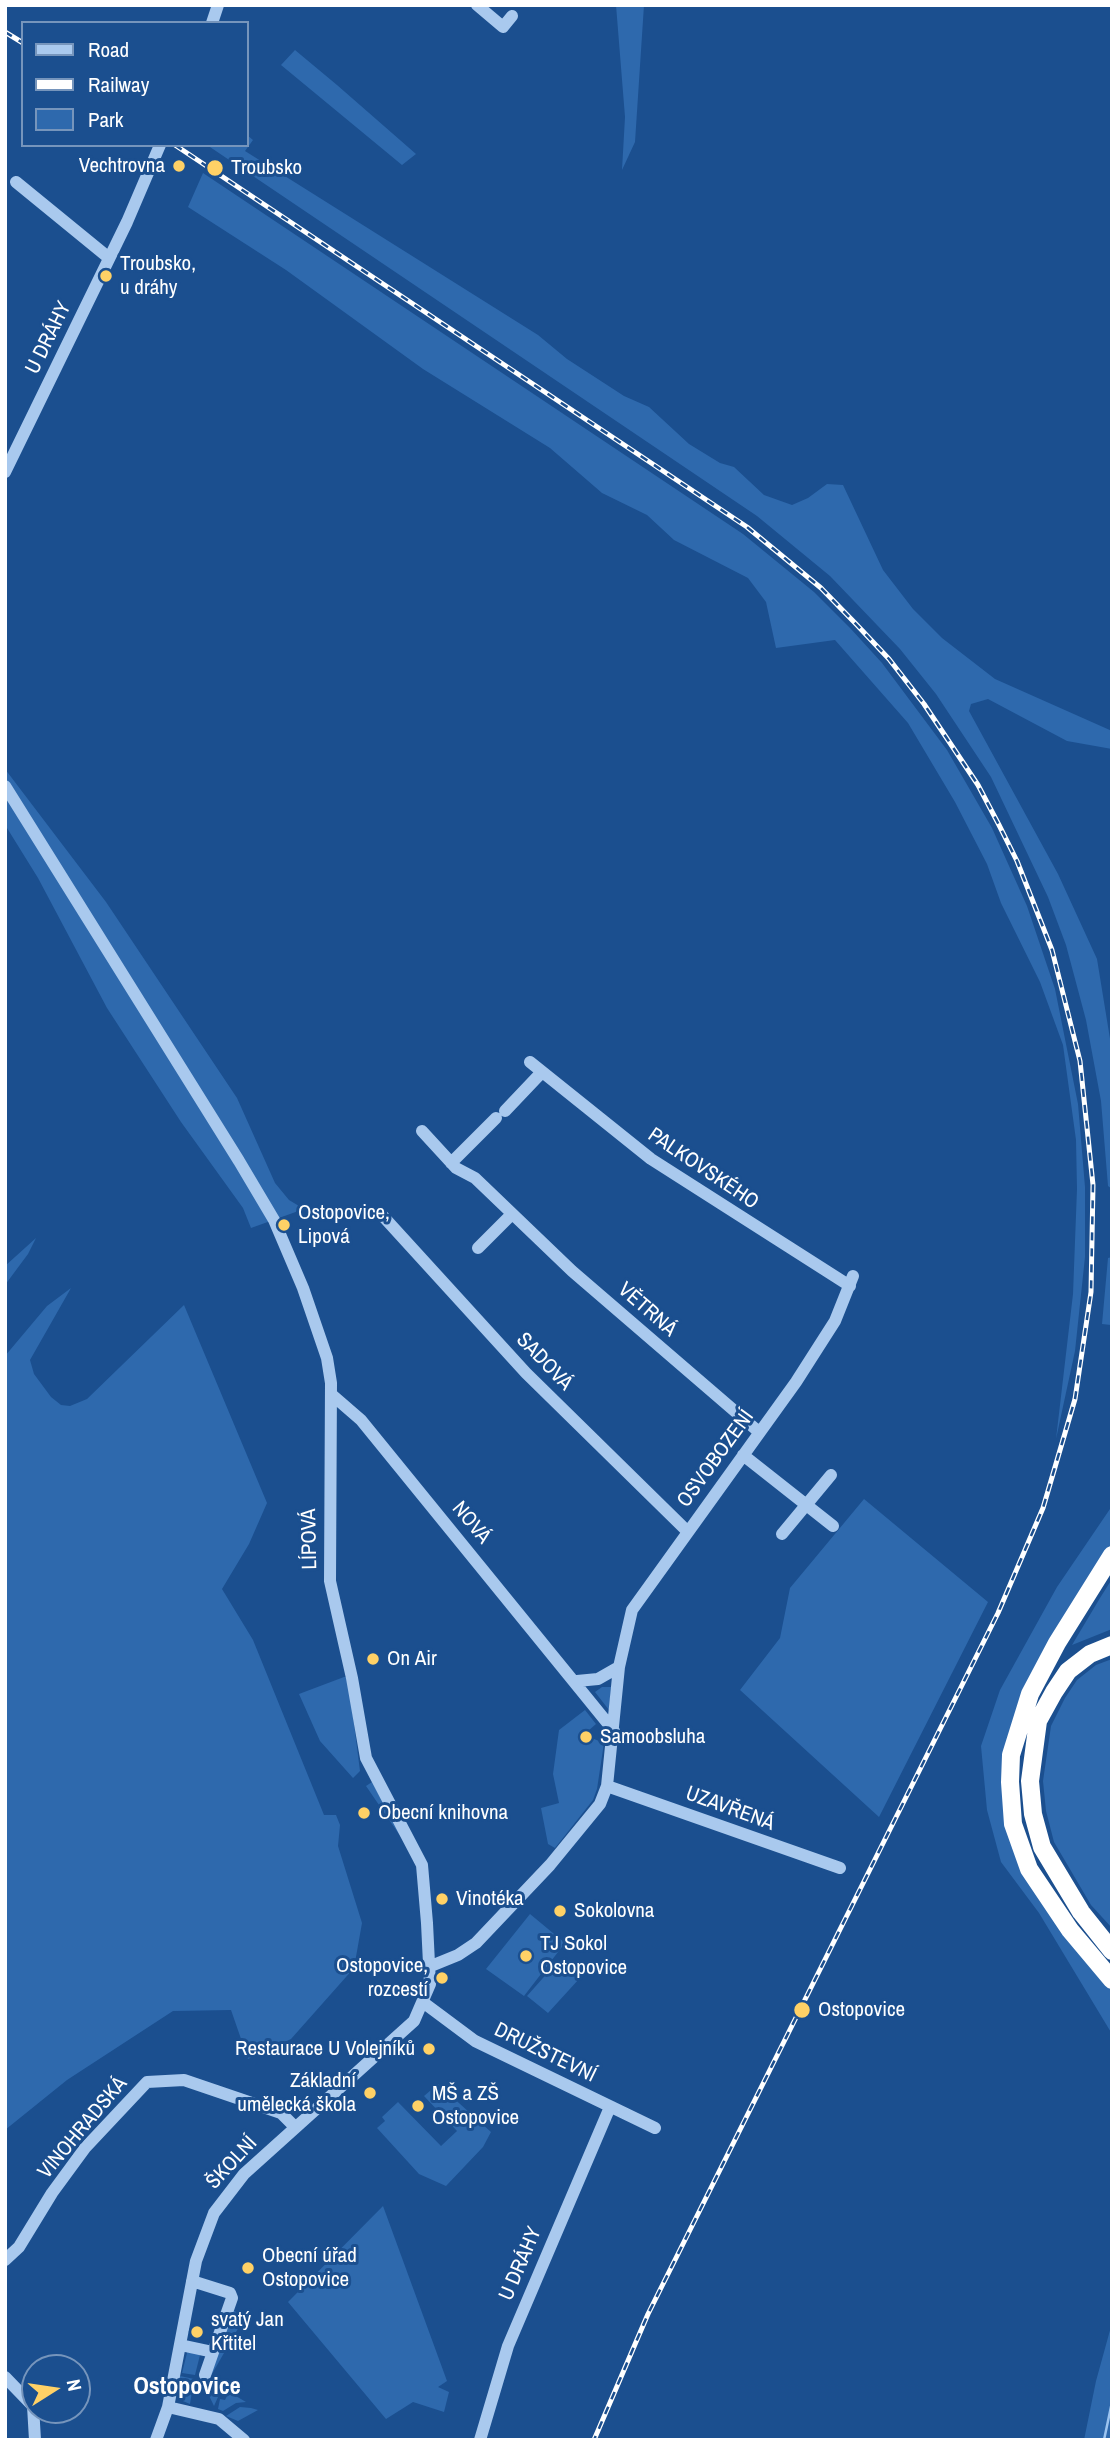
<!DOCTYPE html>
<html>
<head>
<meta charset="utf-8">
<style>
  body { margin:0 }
  #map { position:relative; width:1117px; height:2445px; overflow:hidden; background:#1b4f8f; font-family:"Archivo Narrow",sans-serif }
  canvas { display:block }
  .frame { position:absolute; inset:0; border:7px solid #fff; pointer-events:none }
  .legend { position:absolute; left:21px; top:21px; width:228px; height:126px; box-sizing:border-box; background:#1b4f8f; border:2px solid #7695bc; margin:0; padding:9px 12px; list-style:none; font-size:21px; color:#fff }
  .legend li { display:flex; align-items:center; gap:14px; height:35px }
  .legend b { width:35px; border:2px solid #7695bc }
  .north { position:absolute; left:21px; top:2354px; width:70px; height:70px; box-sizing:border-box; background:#1b4f8f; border:2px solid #7695bc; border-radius:50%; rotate:78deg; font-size:19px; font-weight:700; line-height:28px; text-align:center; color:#fff }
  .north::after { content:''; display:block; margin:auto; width:24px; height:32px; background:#ffd166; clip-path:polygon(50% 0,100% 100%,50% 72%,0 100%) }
</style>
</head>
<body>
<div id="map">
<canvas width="1117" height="2445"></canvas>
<div class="frame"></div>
<ul class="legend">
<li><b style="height:9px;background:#a9c9ee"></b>Road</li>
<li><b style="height:9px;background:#fff"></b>Railway</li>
<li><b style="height:19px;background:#2e69ad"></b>Park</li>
</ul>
<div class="north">N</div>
</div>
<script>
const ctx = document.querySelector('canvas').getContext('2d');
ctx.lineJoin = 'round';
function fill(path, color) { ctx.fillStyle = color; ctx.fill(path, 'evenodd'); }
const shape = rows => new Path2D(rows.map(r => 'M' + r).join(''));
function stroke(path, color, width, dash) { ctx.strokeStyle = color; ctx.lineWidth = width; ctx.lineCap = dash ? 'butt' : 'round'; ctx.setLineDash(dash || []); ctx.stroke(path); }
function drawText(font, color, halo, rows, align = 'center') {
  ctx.font = font + ' "Archivo Narrow",sans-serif'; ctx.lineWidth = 6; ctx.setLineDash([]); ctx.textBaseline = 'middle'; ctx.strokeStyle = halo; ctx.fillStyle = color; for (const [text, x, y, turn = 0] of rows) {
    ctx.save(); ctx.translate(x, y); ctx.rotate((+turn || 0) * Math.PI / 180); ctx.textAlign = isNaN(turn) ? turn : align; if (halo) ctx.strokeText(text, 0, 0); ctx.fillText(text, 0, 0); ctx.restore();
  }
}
const green = shape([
  [616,5,644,5,635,142,622,170,625,117],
  [295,50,337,85,416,154,402,165,281,65],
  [247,135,253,140,245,151,538,335,567,359,624,396,649,407,689,444,720,463,734,467,764,495,792,505,808,498,827,484,843,485,883,570,913,609,942,638,995,679,1112,731,1112,749,1067,741,988,699,971,704,969,711,1058,874,1097,959,1112,1051,1112,1189,1108,1186,1101,1101,1086,1020,1066,945,1048,897,991,777,936,694,900,649,830,576,757,516,207,145,247,145],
  [203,173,743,534,814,592,851,629,882,663,947,750,992,828,1027,906,1055,989,1078,1104,1085,1187,1085,1257,1075,1351,1056,1439,1073,1294,1077,1189,1076,1140,1063,1045,1040,982,1001,903,987,864,955,802,908,723,835,640,776,648,766,602,748,578,674,540,647,515,602,493,550,448,423,369,286,270,188,207],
  [5,769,106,902,237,1098,275,1183,289,1200,304,1209,251,1228,243,1208,181,1122,107,1008,38,878,7,828],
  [36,1238,28,1254,5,1285,5,1266],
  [1112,1257,1112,1324,1111,1325,1102,1324,1108,1258],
  [71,1288,30,1360,34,1374,51,1397,61,1405,70,1406,87,1399,184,1305,267,1503,249,1544,222,1589,253,1640,324,1815,336,1815,340,1825,338,1846,362,1923,354,1968,291,2039,248,2059,231,2010,173,2011,67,2080,5,2130,5,1356,47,1306],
  [864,1499,988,1602,879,1817,740,1690,780,1638,790,1588],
  [1112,1506,1112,1555,1019,1726,1013,1824,1070,1930,1112,1989,1112,2034,1039,1913,1001,1862,987,1810,981,1746,1000,1690,1057,1587],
  [1112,1579,1112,1629,1072,1645,1100,1598],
  [1112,1659,1112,1928,1091,1905,1054,1842,1046,1811,1043,1781,1051,1726,1065,1698,1077,1680,1096,1665],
  [344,1677,348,1677,360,1771,353,1778,320,1741,299,1694],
  [602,1687,611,1687,609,1710,595,1692],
  [585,1710,596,1724,588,1731,594,1739,604,1743,597,1789,593,1800,555,1848,548,1844,541,1808,559,1803,553,1774,559,1730],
  [372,1782,405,1843,366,1786],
  [530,1914,565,1943,524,1996,486,1969],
  [558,1961,579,1979,548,2013,527,1996],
  [438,2084,491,2132,483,2147,446,2186,419,2174,377,2128,385,2121,382,2117,398,2102,441,2146,457,2131,424,2096],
  [383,2206,447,2381,438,2387,449,2392,444,2412,413,2402,386,2419,288,2302],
  [232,2309,244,2318,208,2381,222,2388,214,2406,203,2383],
  [1112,2323,1112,2440,1084,2440,1096,2381],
  [188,2349,201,2351,195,2375,182,2373],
  [180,2376,194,2379,190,2404,178,2399],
  [229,2392,246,2402,236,2403,223,2411,218,2409,220,2399,225,2400],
  [240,2407,251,2408,258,2410,238,2421,226,2416]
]);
const stream = shape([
  [1104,2440,1112,2402]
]);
const minor = shape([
  [477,5,503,27,512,16],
  [212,23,218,5],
  [16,182,109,258],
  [5,472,127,222,160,145],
  [5,786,239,1161,274,1220,303,1288,327,1358,331,1383,330,1581,352,1678,366,1758,422,1865,427,1923,430,1984,414,2021,244,2174,214,2213,196,2261,168,2407,156,2440],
  [530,1062,651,1159,850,1286],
  [505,1111,542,1072],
  [422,1131,456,1168,475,1178,572,1271,759,1432],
  [451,1163,496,1118],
  [381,1214,526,1373,687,1531],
  [478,1248,511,1215],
  [331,1394,361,1420,614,1731],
  [743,1455,833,1526],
  [782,1534,831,1475],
  [577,1681,598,1679,619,1667],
  [607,1786,840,1868],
  [431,1966,458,1955,476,1943,550,1865,600,1804,607,1786,619,1667,632,1610,796,1382,835,1321,853,1276],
  [424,2003,475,2041,655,2128],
  [5,2260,19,2247,52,2193,85,2148,147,2082,184,2080,281,2113,295,2127],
  [192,2281,230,2293,232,2298,205,2375],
  [185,2346,213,2352],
  [5,2377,33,2406,35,2440],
  [168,2407,219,2419,244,2440],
  [480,2440,508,2346,610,2107]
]);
const highway = shape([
  [1112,1555,1057,1643,1030,1694,1011,1755,1010,1782,1013,1824,1029,1869,1070,1930,1112,1980],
  [1112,1645,1090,1654,1068,1671,1054,1692,1038,1721,1030,1781,1033,1814,1042,1847,1081,1912,1112,1951]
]);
const rail = shape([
  [5,32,23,43],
  [175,145,747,527,821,588,856,624,889,659,924,704,978,785,999,825,1017,861,1052,950,1080,1061,1093,1185,1091,1292,1075,1399,1043,1508,998,1613,648,2314,594,2440]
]);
const markers = [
  [179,166,7,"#ffd166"],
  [215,168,9,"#ffd166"],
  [106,276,7,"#ffd166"],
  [284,1225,7,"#ffd166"],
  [373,1659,7,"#ffd166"],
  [586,1737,7,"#ffd166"],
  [364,1813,7,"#ffd166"],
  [442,1899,7,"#ffd166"],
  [560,1911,7,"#ffd166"],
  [526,1956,7,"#ffd166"],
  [442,1978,7,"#ffd166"],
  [802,2010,9,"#ffd166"],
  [429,2049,7,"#ffd166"],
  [370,2093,7,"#ffd166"],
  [418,2106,7,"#ffd166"],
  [248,2268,7,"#ffd166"],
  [197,2332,7,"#ffd166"]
];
const poiNames = [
  ["Vechtrovna",165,166,"right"],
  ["Troubsko",231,168],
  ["Troubsko,",120,264],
  ["u dráhy",120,288],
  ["Ostopovice,",298,1213],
  ["Lipová",298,1237],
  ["On Air",387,1659],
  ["Samoobsluha",600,1737],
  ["Obecní knihovna",378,1813],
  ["Vinotéka",456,1899],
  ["Sokolovna",574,1911],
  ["TJ Sokol",540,1944],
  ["Ostopovice",540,1968],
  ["Ostopovice,",428,1966,"right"],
  ["rozcestí",428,1990,"right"],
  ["Ostopovice",818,2010],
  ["Restaurace U Volejníků",415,2049,"right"],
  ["Základní",356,2081,"right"],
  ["umělecká škola",356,2105,"right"],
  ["MŠ a ZŠ",432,2094],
  ["Ostopovice",432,2118],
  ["Obecní úřad",262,2256],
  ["Ostopovice",262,2280],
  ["svatý Jan",211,2320],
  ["Křtitel",211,2344]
];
const streetNames = [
  ["U DRÁHY",49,338,-64],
  ["PALKOVSKÉHO",703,1169,34],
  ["VĚTRNÁ",647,1310,41],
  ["SADOVÁ",544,1362,46],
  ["OSVOBOZENÍ",716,1459,-54],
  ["NOVÁ",471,1523,50],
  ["LÍPOVÁ",310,1539,-91],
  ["UZAVŘENÁ",730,1809,20],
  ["DRUŽSTEVNÍ",545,2053,26],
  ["VINOHRADSKÁ",83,2128,-50],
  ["ŠKOLNÍ",232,2163,-47],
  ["U DRÁHY",521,2264,-67]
];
const quarterNames = [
  ["Ostopovice",187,2388]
];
fill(green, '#2e69ad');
stroke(stream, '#9cc4f0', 2.5);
stroke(minor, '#a9c9ee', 12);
stroke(highway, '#fff', 18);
stroke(rail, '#fff', 5);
stroke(rail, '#1b4f8f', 2.5, [8]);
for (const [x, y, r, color] of markers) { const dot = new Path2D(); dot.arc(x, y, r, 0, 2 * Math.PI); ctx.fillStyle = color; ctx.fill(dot); stroke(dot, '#1b4f8f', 2.5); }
drawText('21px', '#fff', '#1b4f8f', poiNames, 'left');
drawText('21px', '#fff', '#1b4f8f', streetNames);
drawText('bold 24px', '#fff', '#1b4f8f', quarterNames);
</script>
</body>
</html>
